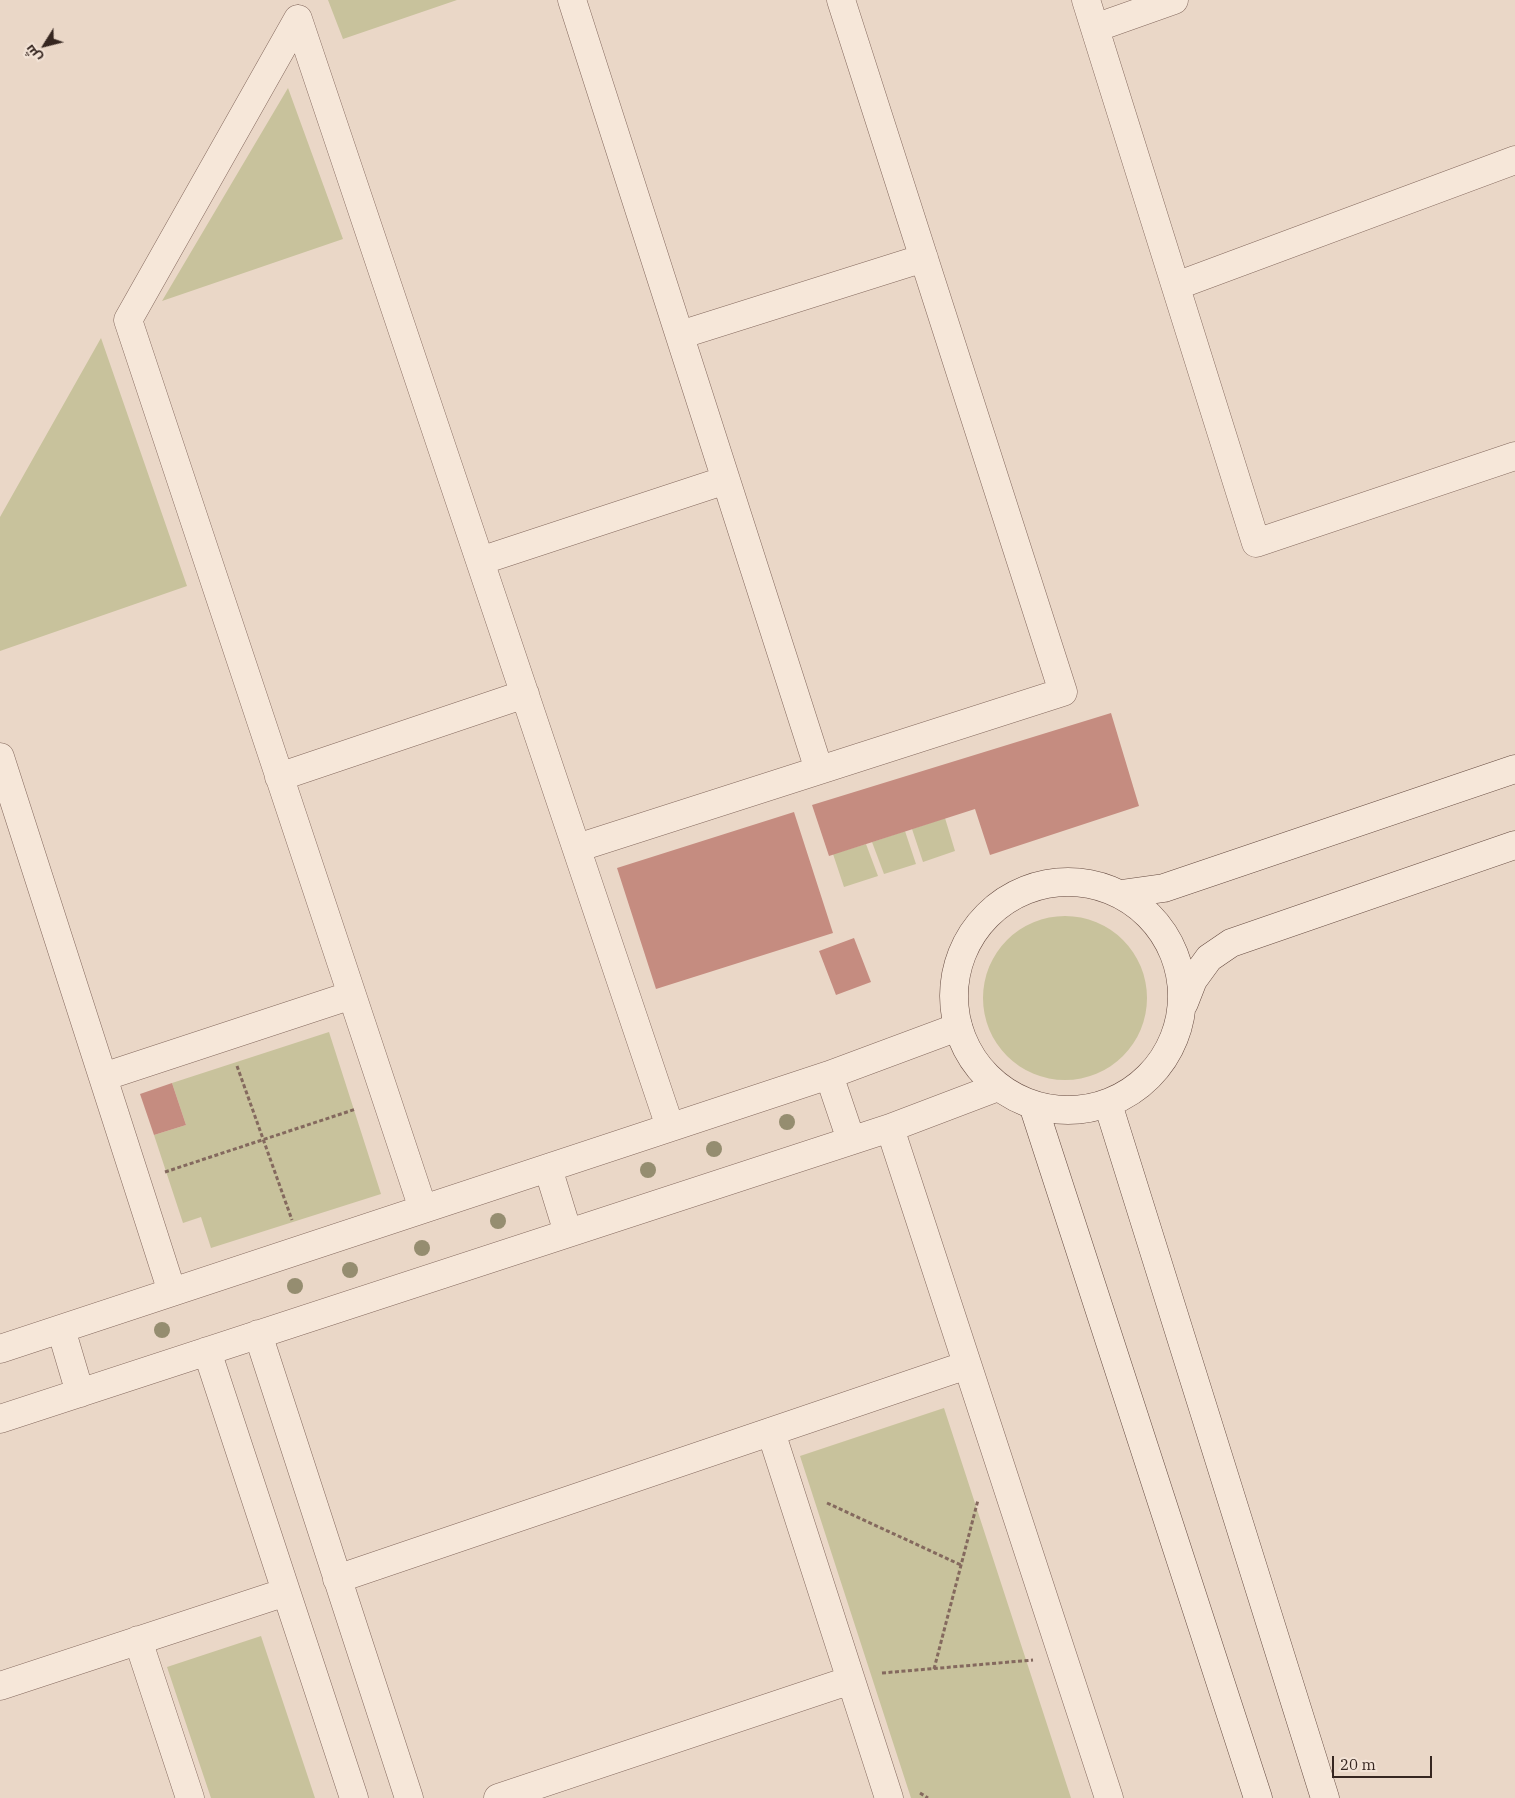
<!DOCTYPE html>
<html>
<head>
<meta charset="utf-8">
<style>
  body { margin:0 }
  #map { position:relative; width:1515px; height:1798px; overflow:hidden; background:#ead7c7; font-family:"IBM Plex Serif",Cairo,serif }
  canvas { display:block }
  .north { position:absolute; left:20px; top:20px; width:50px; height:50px; -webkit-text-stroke:4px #f3e3d6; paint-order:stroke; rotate:234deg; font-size:14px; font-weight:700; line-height:20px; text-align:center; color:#362620 }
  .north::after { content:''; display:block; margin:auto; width:18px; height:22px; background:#362620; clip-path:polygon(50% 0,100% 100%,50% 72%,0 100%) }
  .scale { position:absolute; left:1332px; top:1756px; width:100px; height:22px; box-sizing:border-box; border:2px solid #362620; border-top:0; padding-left:6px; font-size:15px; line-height:18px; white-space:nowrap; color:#362620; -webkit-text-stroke:4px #f3e3d6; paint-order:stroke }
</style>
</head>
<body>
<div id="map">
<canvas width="1515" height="1798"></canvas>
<div class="north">ش</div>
<div class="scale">20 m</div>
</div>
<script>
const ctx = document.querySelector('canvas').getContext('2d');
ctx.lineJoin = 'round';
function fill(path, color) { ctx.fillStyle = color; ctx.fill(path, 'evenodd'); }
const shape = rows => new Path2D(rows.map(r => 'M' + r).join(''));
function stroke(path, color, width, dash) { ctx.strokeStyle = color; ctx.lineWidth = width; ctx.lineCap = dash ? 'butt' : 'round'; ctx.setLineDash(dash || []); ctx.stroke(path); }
const green = shape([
  [328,0,457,0,343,39],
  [288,88,343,239,162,301],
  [101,338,187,586,0,651,0,517],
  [945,818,955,851,923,862,912,829],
  [905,831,916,864,884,874,872,842],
  [866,844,878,876,844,887,833,854],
  '983 998a82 82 0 1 1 164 0a82 82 0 1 1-164 0Z',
  [329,1032,381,1194,211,1248,201,1217,183,1223,154,1135,186,1125,172,1083],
  [944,1408,1071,1798,911,1798,800,1456],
  [261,1636,315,1798,211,1798,167,1667]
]);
const building = shape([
  [1111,713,1139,806,990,855,975,809,829,856,812,805],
  [794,812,833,933,656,989,617,868],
  [854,938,871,982,836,995,819,951],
  [172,1083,186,1125,154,1135,140,1094]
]);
const path = shape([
  [237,1066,292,1220],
  [165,1172,356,1109],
  [827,1503,961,1565],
  [934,1669,978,1500],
  [882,1673,1033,1660],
  [920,1793,928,1798]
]);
const street = shape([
  [572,0,819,770],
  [1086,0,1256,543,1515,456],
  [298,19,128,320,423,1209],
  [298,19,670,1127],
  [1095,28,1174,0],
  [1176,286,1515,160],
  [680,335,924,258],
  [480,561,726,480],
  [0,757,172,1292],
  [279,777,525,694],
  [577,848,1063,692,841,0],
  [829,1075,851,1140],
  [103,1077,352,995],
  [890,1128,1109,1798],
  [548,1168,568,1233],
  [61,1329,80,1393],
  [258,1334,409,1798],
  [0,1349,829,1075,958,1027],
  [207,1351,354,1798],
  [0,1419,890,1128,998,1087],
  [771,1432,889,1798],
  [337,1579,967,1365],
  [138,1640,190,1798],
  [0,1686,286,1592],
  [498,1798,851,1680]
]);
const secondary = shape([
  '954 996a114 114 0 1 1 228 0a114 114 0 1 1-228 0Z',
  [1121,894,1164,888,1515,769],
  [1184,1003,1193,980,1209,958,1231,943,1515,845],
  [1108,1104,1325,1798],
  [1033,1105,1258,1798]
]);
const trees = [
  [787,1122],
  [714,1149],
  [648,1170],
  [498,1221],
  [422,1248],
  [350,1270],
  [295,1286],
  [162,1330]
];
fill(green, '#c8c29c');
fill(building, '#c58c80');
stroke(street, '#84695e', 29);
stroke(secondary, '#664b41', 29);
stroke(path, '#84695e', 3, [4, 2.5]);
stroke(street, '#f6e7d9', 28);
stroke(secondary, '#f6e7d9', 28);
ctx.fillStyle = '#958d70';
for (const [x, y] of trees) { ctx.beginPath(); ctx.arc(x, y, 8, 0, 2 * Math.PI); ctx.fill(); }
</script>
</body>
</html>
